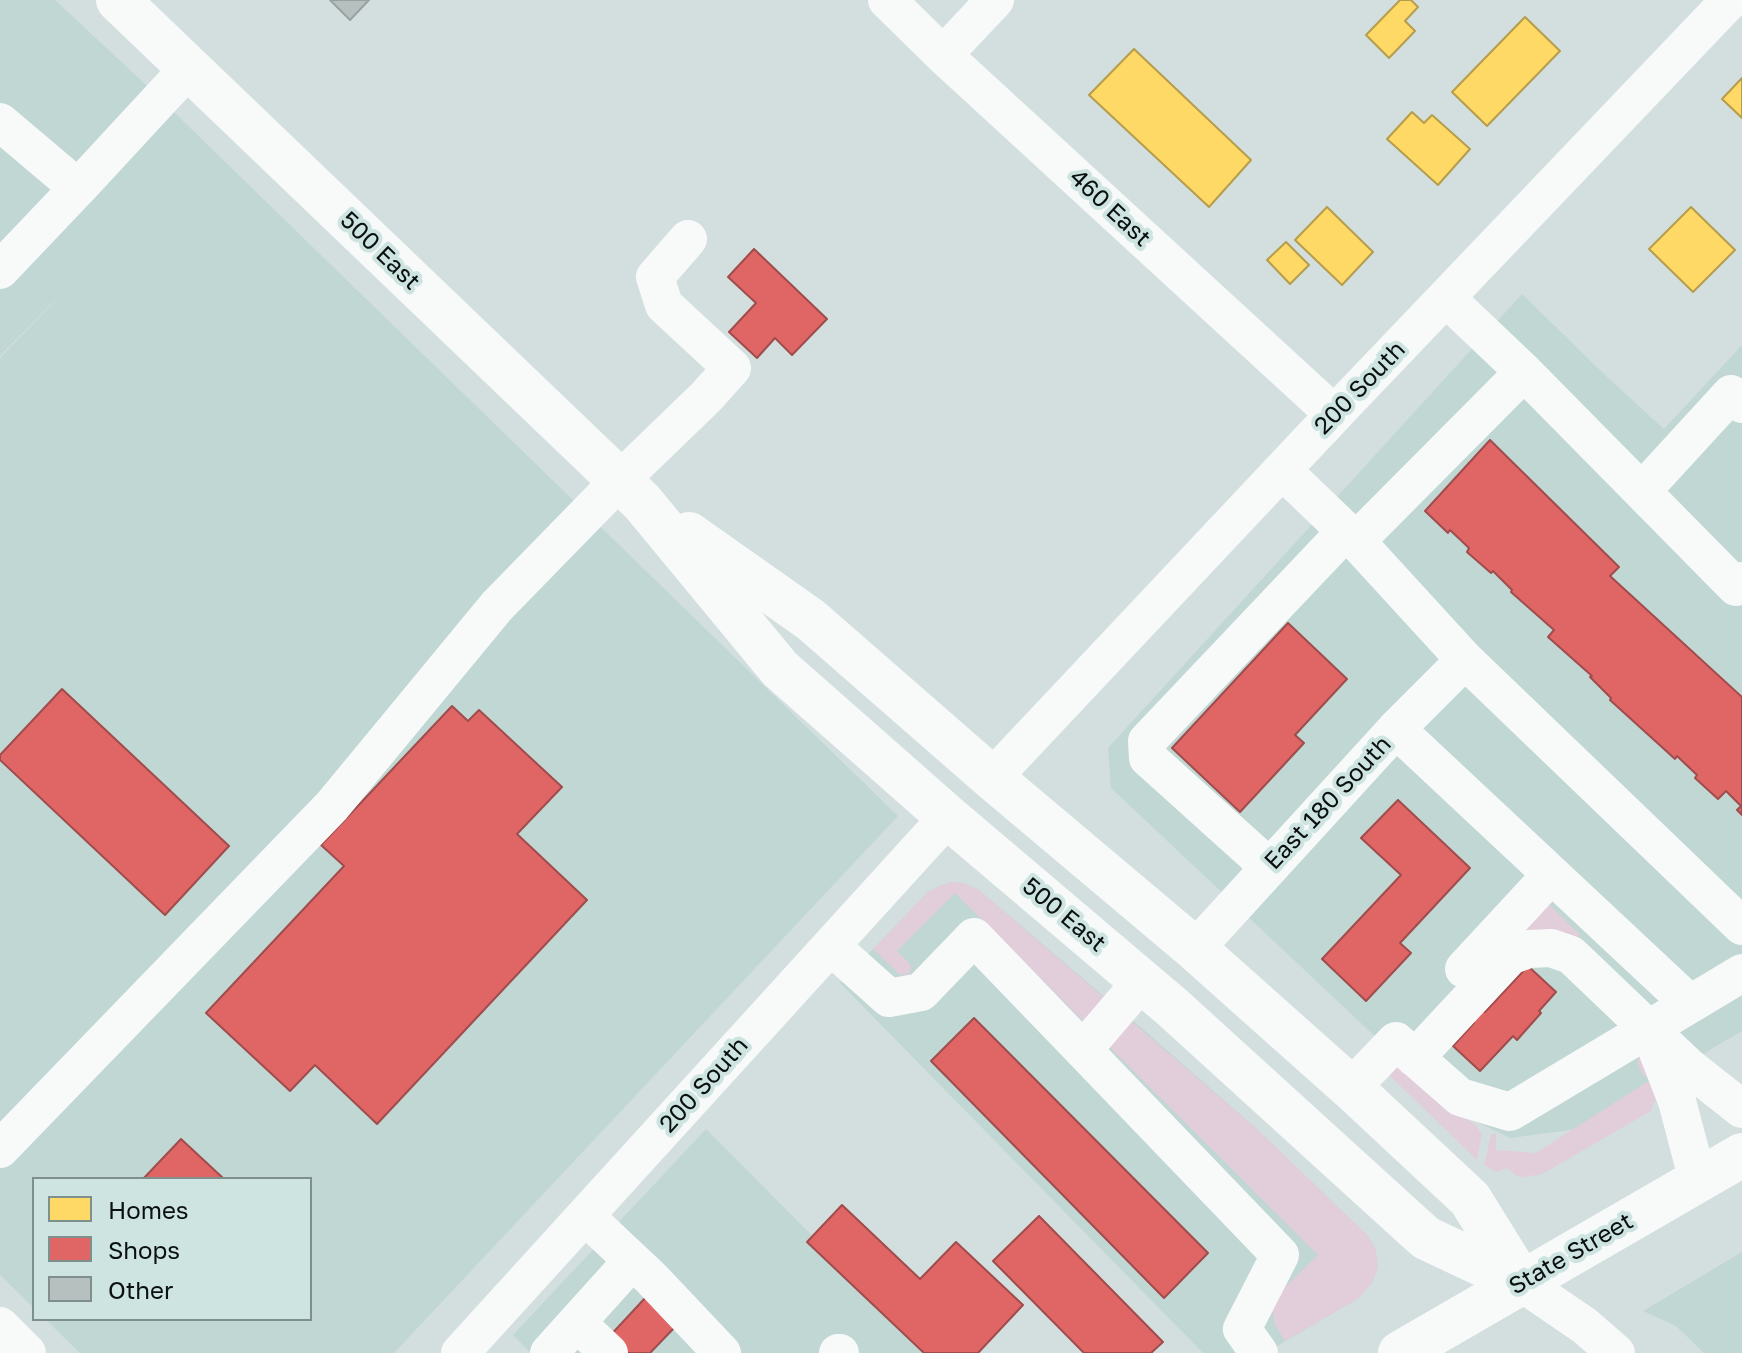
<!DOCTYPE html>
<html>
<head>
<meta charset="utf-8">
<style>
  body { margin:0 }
  #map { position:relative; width:1742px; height:1353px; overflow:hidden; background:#d3dfde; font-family:"Golos Text",sans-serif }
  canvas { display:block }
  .legend { position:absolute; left:32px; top:1177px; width:280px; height:144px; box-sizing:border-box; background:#cee4e1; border:2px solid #7f8f8d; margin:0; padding:10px 14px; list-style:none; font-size:24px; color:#09100f }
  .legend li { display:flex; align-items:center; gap:16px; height:40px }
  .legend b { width:40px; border:2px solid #7f8f8d }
</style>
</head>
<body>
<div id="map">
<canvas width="1742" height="1353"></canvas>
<ul class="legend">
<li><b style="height:22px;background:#ffd966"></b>Homes</li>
<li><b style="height:22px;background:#e06666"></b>Shops</li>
<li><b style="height:22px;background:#b6c0bf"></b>Other</li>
</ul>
</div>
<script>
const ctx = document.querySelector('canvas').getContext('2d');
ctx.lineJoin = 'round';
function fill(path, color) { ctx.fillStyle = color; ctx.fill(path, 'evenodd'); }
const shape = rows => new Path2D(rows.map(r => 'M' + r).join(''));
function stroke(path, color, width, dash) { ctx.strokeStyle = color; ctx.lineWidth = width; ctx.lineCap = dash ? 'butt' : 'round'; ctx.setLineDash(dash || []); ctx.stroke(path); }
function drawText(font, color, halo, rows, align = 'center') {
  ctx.font = font + ' "Golos Text",sans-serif'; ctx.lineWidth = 8; ctx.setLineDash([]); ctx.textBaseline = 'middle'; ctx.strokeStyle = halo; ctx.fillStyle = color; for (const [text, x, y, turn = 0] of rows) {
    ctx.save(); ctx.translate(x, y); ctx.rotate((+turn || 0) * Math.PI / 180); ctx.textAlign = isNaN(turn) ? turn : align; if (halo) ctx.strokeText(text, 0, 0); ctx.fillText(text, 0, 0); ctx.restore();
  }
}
const built = shape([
  [0,0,55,0,144,83,898,816,394,1353,80,1353,45,1319,310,1319,310,1179,34,1179,34,1308,0,1275,0,358,80,275,0,356],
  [1522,294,1605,375,1664,429,1742,345,1742,1031,1636,1093,1585,1128,1510,1138,1477,1122,1415,1074,1111,788,1108,748],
  [952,882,967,884,979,890,1145,1031,1258,1130,1367,1235,1375,1248,1378,1267,1372,1283,1359,1298,1265,1353,1203,1353,840,983,928,892,939,886],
  [706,1129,929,1353,531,1353,513,1335],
  [1742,1252,1742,1353,1704,1353,1676,1326,1643,1311]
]);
const green = shape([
  [952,882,967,884,979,890,1258,1130,1367,1235,1375,1248,1378,1267,1372,1283,1359,1298,1285,1341,1275,1325,1272,1309,1279,1293,1318,1255,955,893,897,951,911,965,909,974,900,975,873,949,928,892,939,886],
  [1547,902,1580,935,1573,942,1517,931],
  [1641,1057,1655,1073,1661,1083,1662,1095,1653,1104,1651,1111,1542,1174,1524,1177,1517,1176,1507,1168,1496,1172,1484,1165,1491,1135,1496,1133,1496,1150,1536,1153,1650,1080,1643,1075,1638,1064,1638,1058],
  [1396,1064,1450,1111,1474,1123,1482,1134,1477,1160,1386,1072]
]);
const homes = shape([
  [1400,0,1411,0,1418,7,1405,21,1415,31,1389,58,1366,35,1400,0],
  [1525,17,1560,51,1487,126,1452,92,1525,17],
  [1134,49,1251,160,1209,207,1089,95,1134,49],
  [1742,78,1742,118,1722,99,1742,78],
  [1412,112,1424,123,1432,115,1470,149,1438,185,1387,139,1412,112],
  [1327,207,1373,252,1342,285,1295,240,1327,207],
  [1691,207,1735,250,1693,292,1649,249,1691,207],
  [1286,242,1309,265,1290,284,1267,260,1286,242]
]);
const shops = shape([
  [754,249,827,319,792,355,775,338,757,358,729,332,756,303,728,277,754,249],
  [1490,440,1619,567,1610,576,1742,697,1742,815,1737,810,1741,806,1726,791,1718,799,1695,778,1697,775,1677,756,1675,759,1610,700,1611,698,1590,677,1592,676,1548,637,1554,630,1511,592,1512,590,1493,571,1491,573,1467,552,1469,548,1450,530,1448,533,1425,511,1490,440],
  [1288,623,1347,679,1295,735,1304,743,1240,812,1172,748,1288,623],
  [62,689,229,846,165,915,0,760,0,755,62,689],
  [452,706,468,721,479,710,562,787,517,834,587,900,377,1124,315,1065,290,1091,206,1013,344,866,321,845,452,706],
  [1398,800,1470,868,1400,943,1411,953,1366,1001,1322,959,1401,875,1361,838,1398,800],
  [1528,966,1556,992,1539,1011,1541,1013,1517,1040,1513,1036,1480,1071,1453,1046,1474,1023,1467,1018,1479,1006,1485,1012,1528,966],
  [974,1018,1208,1253,1164,1298,931,1061,974,1018],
  [181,1139,224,1179,143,1179,181,1139],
  [842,1205,920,1279,956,1242,1023,1305,978,1353,924,1353,807,1242,842,1205],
  [1039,1216,1163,1342,1151,1353,1084,1353,993,1261,1039,1216],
  [646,1297,676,1326,650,1353,594,1353,646,1297]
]);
const building = shape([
  [330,0,369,0,350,20,330,0]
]);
const minor = shape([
  [887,0,943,55,1334,414],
  [943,55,995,0],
  [0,122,78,188,189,68],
  [0,270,78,188],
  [1524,372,1736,587,1742,581],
  [1282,470,1356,541,1465,660,1742,926],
  [1642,491,1731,394,1742,404],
  [1356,541,1524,372,1446,298],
  [1396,729,1690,1004],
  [992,778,1347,401,1730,0],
  [1269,867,1148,758,1147,741,1346,531],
  [831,946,889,998,921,992,974,937,1083,1050],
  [1195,949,1396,729,1465,660],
  [1464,969,1551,875],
  [1142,981,1083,1050,1280,1255,1242,1329,1259,1353],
  [1649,1029,1677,1101,1698,1181],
  [1656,1036,1690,1068,1742,1109],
  [1415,1058,1510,956,1529,949,1551,948,1571,955,1637,1018,1643,1032],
  [1351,1088,1396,1041,1460,1097,1510,1112,1742,973],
  [0,1149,332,806,497,606,620,480,706,397,732,368,664,305,655,277,688,239],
  [585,1216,651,1278,722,1353],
  [1522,1283,1585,1326,1616,1353],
  [577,1323,609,1353],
  [0,1326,27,1353],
  [460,1353,948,817],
  [549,1353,632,1261],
  [838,1353,840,1353]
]);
const major = shape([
  [118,0,642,502,780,669,948,817,1172,1007,1416,1229,1426,1238,1522,1283],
  [689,534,811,620,992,778,1195,949,1351,1088,1470,1199,1522,1283],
  [1400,1353,1742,1155]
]);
const streetNames = [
  ["460 East",1110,208,43],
  ["500 East",380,251,44],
  ["200 South",1360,388,-46],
  ["East 180 South",1328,803,-47],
  ["500 East",1064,915,40],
  ["200 South",704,1085,-48],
  ["State Street",1571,1254,-30]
];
fill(built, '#c0d7d4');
fill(green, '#e2cdda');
fill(homes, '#ffd966');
stroke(homes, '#b59d4c', 2);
fill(shops, '#e06666');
stroke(shops, '#a04c4c', 2);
fill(building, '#b6c0bf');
stroke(building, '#99a2a1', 2);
stroke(minor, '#f8fafa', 38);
stroke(major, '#f8fafa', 44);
drawText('24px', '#09100f', '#cee4e1', streetNames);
</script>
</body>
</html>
